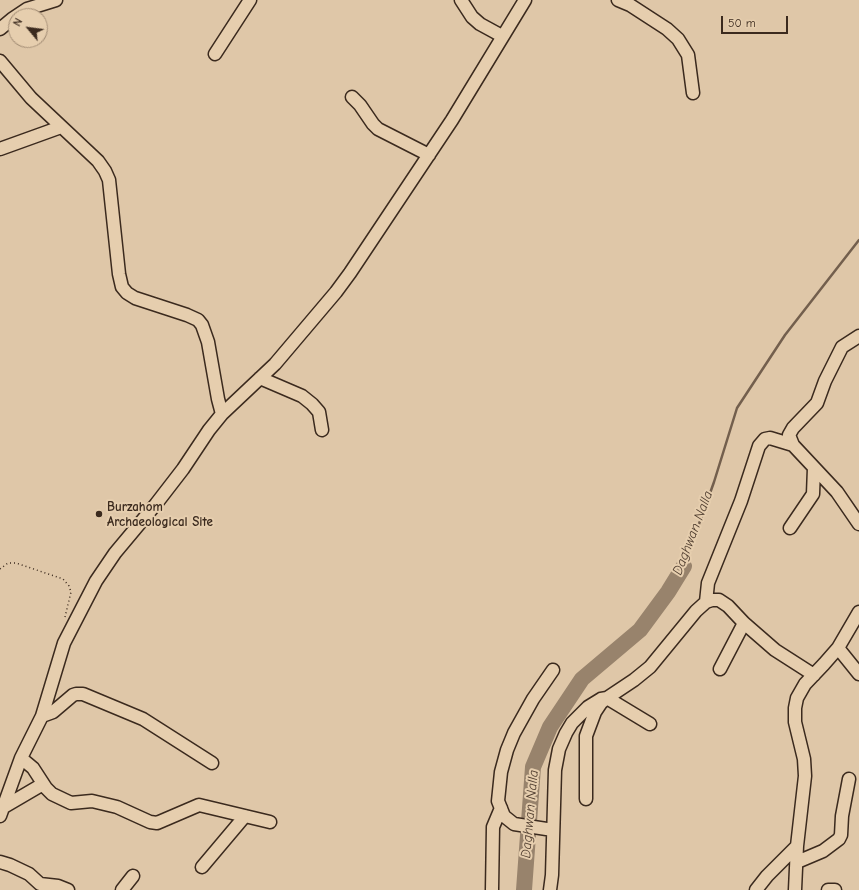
<!DOCTYPE html>
<html>
<head>
<meta charset="utf-8">
<style>
  body { margin:0 }
  #map { position:relative; width:859px; height:890px; overflow:hidden; background:#dfc7a8; font-family:"Comic Neue",sans-serif }
  canvas { display:block }
  .north { position:absolute; left:8px; top:8px; width:40px; height:40px; box-sizing:border-box; background:#e6ceae; border:1px solid #a28c74; border-radius:50%; rotate:299deg; font-size:11px; font-weight:700; line-height:16px; text-align:center; color:#3b2a1e }
  .north::after { content:''; display:block; margin:auto; width:14px; height:18px; background:#3b2a1e; clip-path:polygon(50% 0,100% 100%,50% 72%,0 100%) }
  .scale { position:absolute; left:721px; top:16px; width:67px; height:18px; box-sizing:border-box; border:2px solid #3b2a1e; border-top:0; padding-left:5px; font-size:12px; line-height:14px; white-space:nowrap; color:#3b2a1e; -webkit-text-stroke:3px #e6ceae; paint-order:stroke }
</style>
</head>
<body>
<div id="map">
<canvas width="859" height="890"></canvas>
<div class="north">N</div>
<div class="scale">50 m</div>
</div>
<script>
const ctx = document.querySelector('canvas').getContext('2d');
ctx.lineJoin = 'round';
const shape = rows => new Path2D(rows.map(r => 'M' + r).join(''));
function stroke(path, color, width, dash) { ctx.strokeStyle = color; ctx.lineWidth = width; ctx.lineCap = dash ? 'butt' : 'round'; ctx.setLineDash(dash || []); ctx.stroke(path); }
function drawText(font, color, halo, rows, align = 'center') {
  ctx.font = font + ' "Comic Neue",sans-serif'; ctx.lineWidth = 4; ctx.setLineDash([]); ctx.textBaseline = 'middle'; ctx.strokeStyle = halo; ctx.fillStyle = color; for (const [text, x, y, turn = 0] of rows) {
    ctx.save(); ctx.translate(x, y); ctx.rotate((+turn || 0) * Math.PI / 180); ctx.textAlign = isNaN(turn) ? turn : align; if (halo) ctx.strokeText(text, 0, 0); ctx.fillText(text, 0, 0); ctx.restore();
  }
}
const stream = shape([
  [684,566,714,482,737,408,785,335,859,240]
]);
const river = shape([
  [524,890,533,767,550,727,582,679,640,630,668,592,684,566]
]);
const path = shape([
  [0,569,8,563,16,563,63,579,69,586,71,592,65,617]
]);
const minor = shape([
  [461,0,472,17,480,24,502,36],
  [618,0,630,5,667,29,678,39,688,55,693,93],
  [0,29,12,19,27,9,56,0],
  [215,54,250,0],
  [0,61,31,98,98,161,105,171,109,180,119,274,122,287,127,293,135,298,187,315,198,320,202,325,208,342,218,399,222,414],
  [352,97,360,105,373,124,378,129,429,155],
  [0,149,61,127],
  [859,336,842,347,825,381,817,403,793,428,789,435,793,445,837,492,859,524],
  [260,378,302,396,312,404,319,412,322,430],
  [790,528,813,494,814,468],
  [706,602,708,583,741,501,759,446,765,439,770,438,793,445],
  [838,648,859,674],
  [720,669,744,623],
  [553,670,533,699,514,733,507,750,501,772,498,801,504,816,514,824,553,830],
  [42,716,53,712,73,695,76,694,83,694,143,719,212,763],
  [21,758,33,768,46,788,52,794,71,803,92,801,117,807,150,822,157,823,199,805,270,822],
  [586,799,586,736,595,712,601,703,607,698,634,680,650,667,696,611,706,602,712,600,719,600,728,606,744,623,775,650,814,675],
  [2,808,43,784],
  [0,816,21,758,42,716,64,643,96,581,115,553,156,504,183,469,209,430,222,414,275,364,336,292,350,273,452,120,525,0],
  [0,862,10,865,29,874,40,884,58,886,68,890],
  [797,862,823,851,839,839,841,835,842,816,849,779],
  [202,867,245,816],
  [122,890,133,876],
  [492,890,493,827,501,808],
  [550,890,552,875,555,770,559,749,566,733,572,723,588,707,601,699,607,698,650,724],
  [756,890,767,876,797,846],
  [795,890,797,846,805,776,804,759,795,722,795,708,797,698,805,684,824,664,838,648,859,612],
  [828,890,835,890]
]);
const markers = [
  [99,514,4,"#3b2a1e"]
];
const poiNames = [
  ["Burzahom",107,507],
  ["Archaeological Site",107,522]
];
const waterNames = [
  ["Daghwan Nalla",693,533,-69],
  ["Daghwan Nalla",530,814,-85]
];
stroke(stream, '#735f4d', 2.5);
stroke(river, '#98836c', 16);
stroke(minor, '#3b2a1e', 15);
stroke(path, '#3b2a1e', 1.5, [1, 3]);
stroke(minor, '#e6ceae', 12);
for (const [x, y, r, color] of markers) { const dot = new Path2D(); dot.arc(x, y, r, 0, 2 * Math.PI); ctx.fillStyle = color; ctx.fill(dot); stroke(dot, '#e6ceae', 1.5); }
drawText('bold 13px', '#3b2a1e', '#e6ceae', poiNames, 'left');
drawText('italic 14px', '#4e3c2e', '#e6ceae', waterNames);
</script>
</body>
</html>
